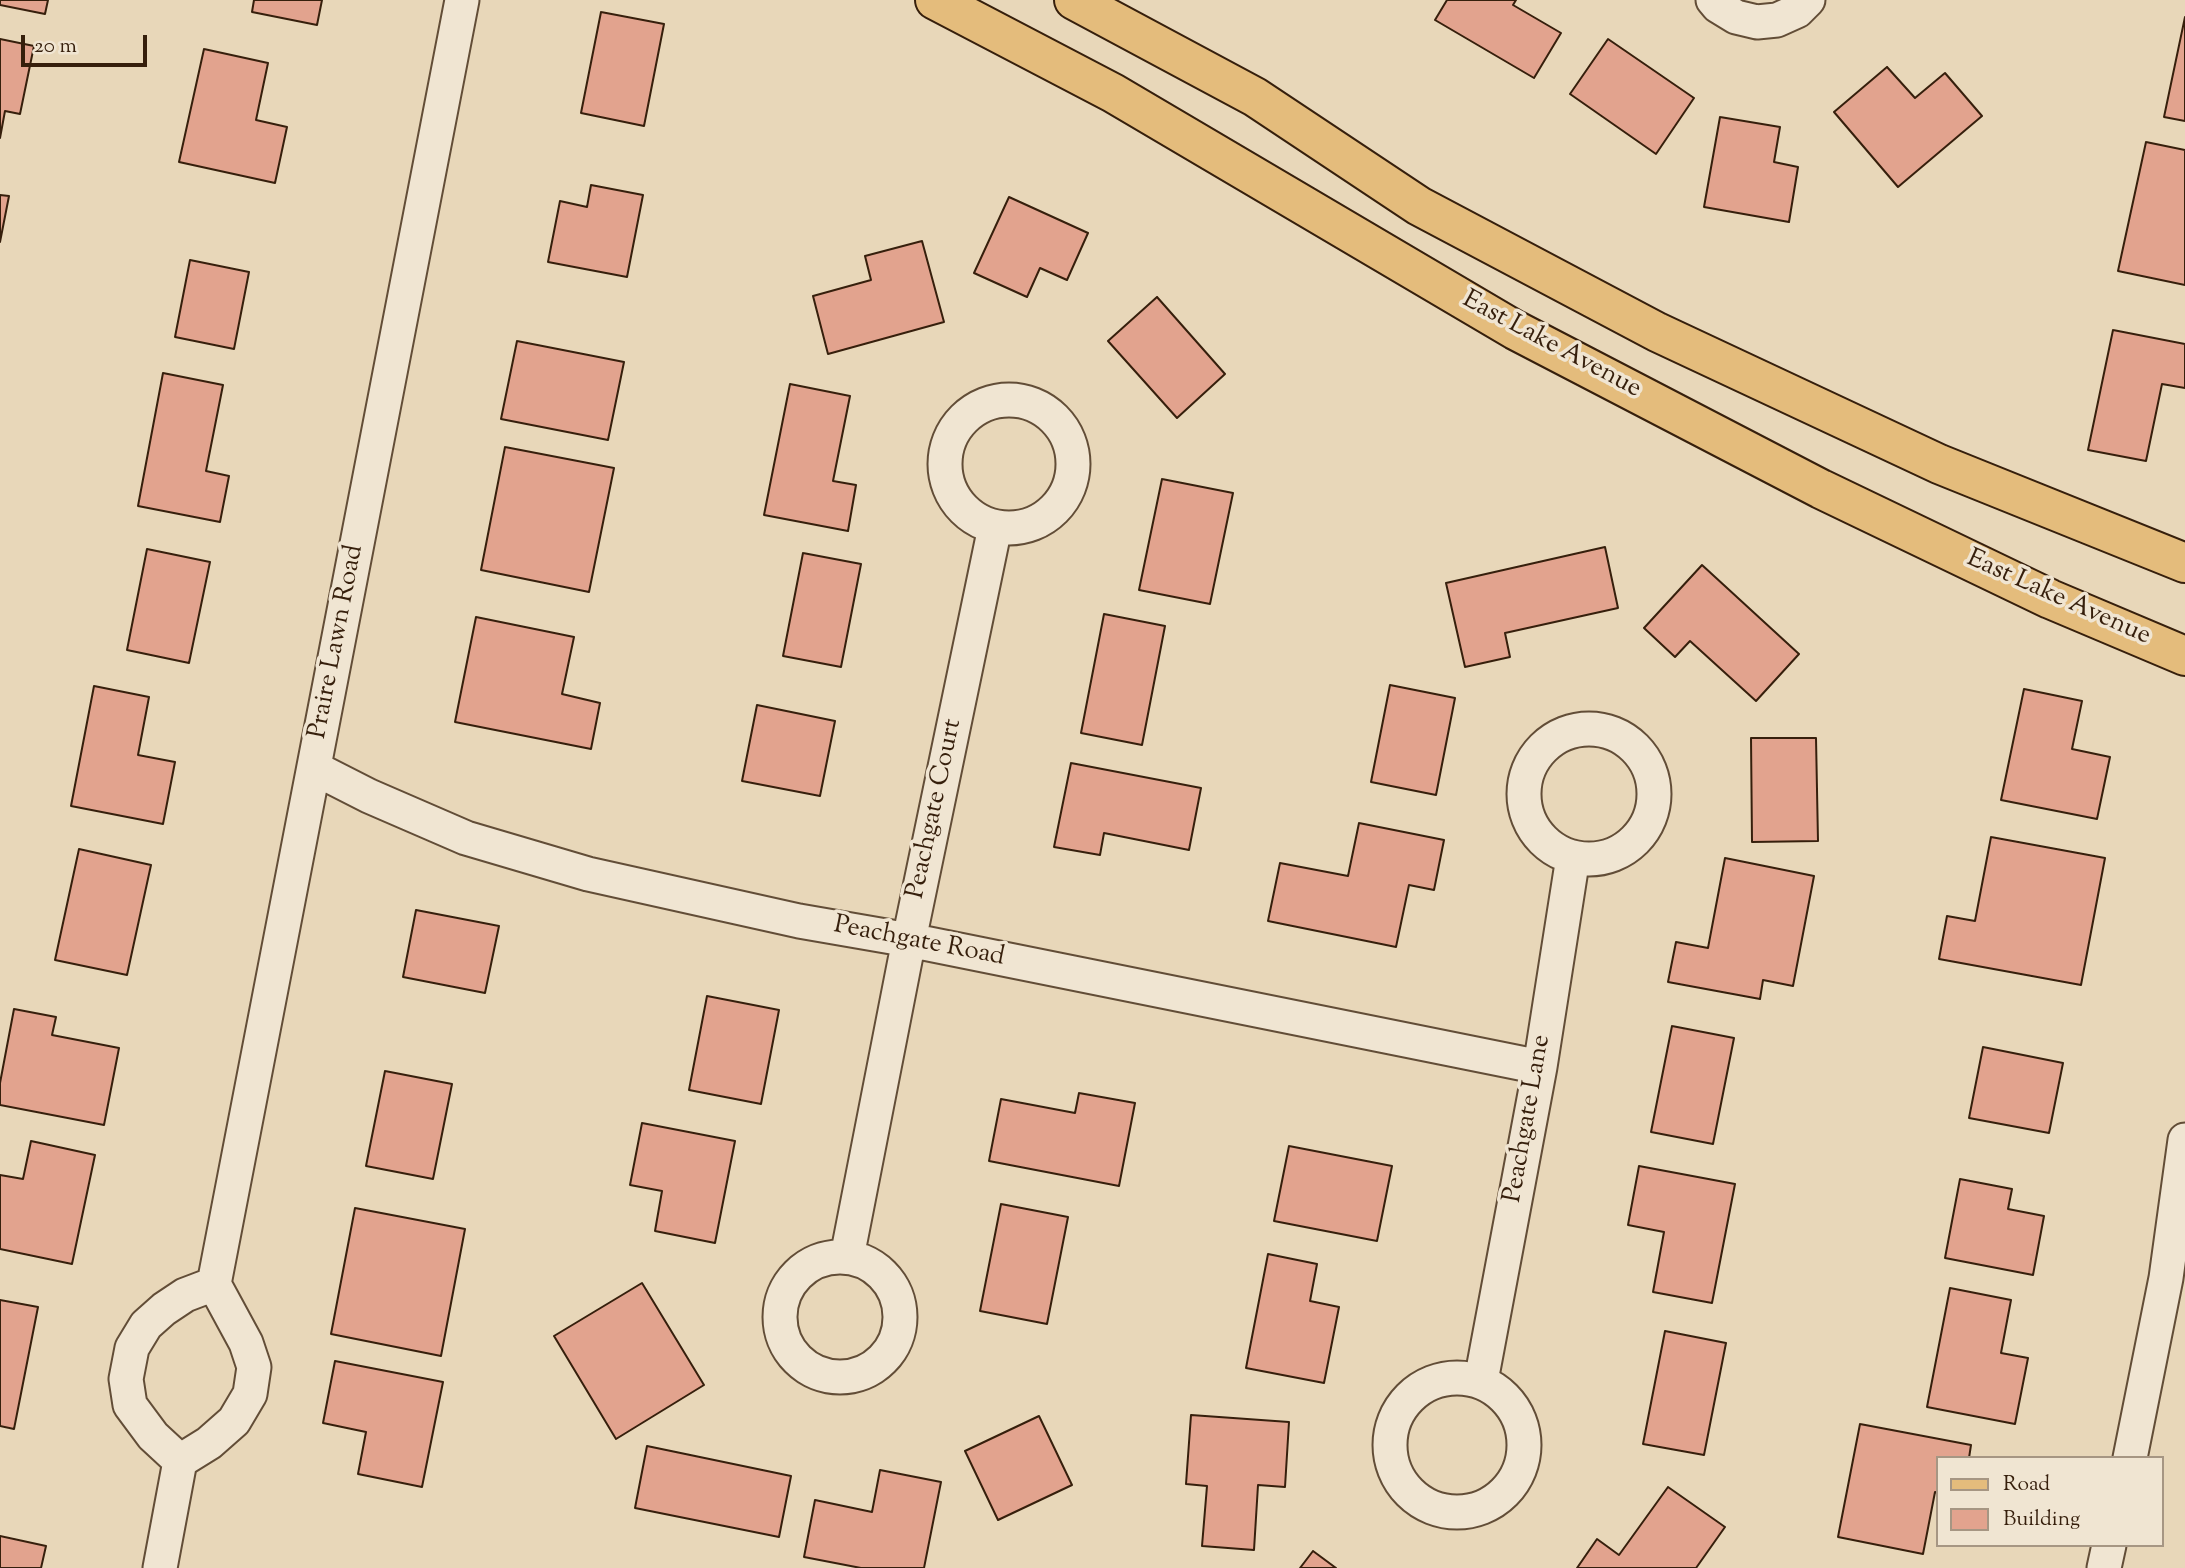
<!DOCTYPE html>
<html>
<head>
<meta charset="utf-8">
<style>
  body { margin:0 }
  #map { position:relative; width:2185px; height:1568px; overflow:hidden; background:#e8d7b9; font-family:"Sorts Mill Goudy",serif }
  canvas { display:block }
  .legend { position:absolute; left:1936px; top:1456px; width:228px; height:91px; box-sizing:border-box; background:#f0e5d2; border:2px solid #a69683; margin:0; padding:9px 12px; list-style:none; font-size:21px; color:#361f0c }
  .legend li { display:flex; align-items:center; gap:14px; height:35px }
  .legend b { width:35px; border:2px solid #a69683 }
  .scale { position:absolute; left:21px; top:35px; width:126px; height:32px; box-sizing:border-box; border:4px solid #361f0c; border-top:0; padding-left:9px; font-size:21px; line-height:24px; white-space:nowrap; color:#361f0c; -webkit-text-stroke:5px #f0e5d2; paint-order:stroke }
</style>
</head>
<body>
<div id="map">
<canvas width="2185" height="1568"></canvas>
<ul class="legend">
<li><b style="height:9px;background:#e4bc7c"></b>Road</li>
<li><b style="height:19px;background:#e2a38e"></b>Building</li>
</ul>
<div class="scale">20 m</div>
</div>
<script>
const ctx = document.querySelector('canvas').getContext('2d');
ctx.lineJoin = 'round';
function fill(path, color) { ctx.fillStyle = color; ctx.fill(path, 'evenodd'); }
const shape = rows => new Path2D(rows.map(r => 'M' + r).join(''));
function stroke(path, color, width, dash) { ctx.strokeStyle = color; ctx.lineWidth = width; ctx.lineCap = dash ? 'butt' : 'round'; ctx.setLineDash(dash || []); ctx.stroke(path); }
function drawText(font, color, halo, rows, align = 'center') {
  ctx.font = font + ' "Sorts Mill Goudy",serif'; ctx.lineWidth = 7; ctx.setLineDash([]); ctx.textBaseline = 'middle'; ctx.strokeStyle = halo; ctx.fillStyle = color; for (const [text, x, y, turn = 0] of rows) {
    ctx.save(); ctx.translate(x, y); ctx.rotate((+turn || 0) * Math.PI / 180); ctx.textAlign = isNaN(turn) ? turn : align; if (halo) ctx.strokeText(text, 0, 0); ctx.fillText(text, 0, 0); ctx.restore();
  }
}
const building = shape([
  [0,0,48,0,45,14,0,5,0,0],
  [254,0,322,0,317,25,252,12,254,0],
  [1447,0,1516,0,1513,5,1561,33,1534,78,1435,20,1447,0],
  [601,12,664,24,644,126,581,113,601,12],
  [2185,17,2185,121,2164,117,2185,17],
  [0,39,34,46,20,114,5,111,0,138,0,39],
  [1608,39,1694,98,1656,154,1570,94,1608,39],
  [204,49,268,63,256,120,287,127,275,183,179,162,204,49],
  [1887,67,1915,98,1945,73,1982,116,1898,187,1834,112,1887,67],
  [1720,117,1780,127,1774,162,1798,167,1789,222,1704,207,1720,117],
  [2146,142,2185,150,2185,285,2118,271,2146,142],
  [591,185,643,195,627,277,548,262,560,201,587,207,591,185],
  [0,195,9,196,0,242,0,195],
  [1009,197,1088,233,1067,280,1040,268,1027,297,974,273,1009,197],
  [922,241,944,322,828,354,813,296,871,280,865,256,922,241],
  [190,260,249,272,234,349,175,337,190,260],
  [1157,297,1225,374,1177,418,1108,341,1157,297],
  [2113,330,2185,344,2185,388,2162,384,2146,461,2088,450,2113,330],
  [517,341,624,362,608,440,501,419,517,341],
  [163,373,223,385,206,471,229,476,220,522,138,506,163,373],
  [790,384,850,396,833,481,856,485,848,531,764,515,790,384],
  [505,447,614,468,589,592,481,570,505,447],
  [1162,479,1233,493,1210,604,1139,590,1162,479],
  [1605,547,1618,608,1505,633,1510,657,1465,667,1446,583,1605,547],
  [147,549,210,562,189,663,127,650,147,549],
  [803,553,861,564,841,667,783,656,803,553],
  [1702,565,1799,654,1756,701,1690,641,1675,657,1644,628,1702,565],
  [1104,614,1165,626,1142,745,1081,733,1104,614],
  [476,617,574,637,562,694,600,703,591,749,455,722,476,617],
  [1390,685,1455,698,1436,795,1371,782,1390,685],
  [94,686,149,697,138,755,175,762,163,824,71,806,94,686],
  [2024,689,2082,701,2072,749,2110,757,2097,819,2001,800,2024,689],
  [757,705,835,721,820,796,742,781,757,705],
  [1751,738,1816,738,1818,841,1752,842,1751,738],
  [1071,763,1201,788,1189,850,1104,833,1100,855,1054,847,1071,763],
  [1359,823,1444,840,1434,890,1409,885,1396,947,1268,921,1280,863,1348,876,1359,823],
  [1991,837,2105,858,2081,985,1939,959,1947,916,1975,921,1991,837],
  [79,849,151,865,127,975,55,960,79,849],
  [1725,858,1814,876,1793,986,1763,980,1760,999,1668,982,1676,942,1708,948,1725,858],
  [416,910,499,926,485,993,403,977,416,910],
  [707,996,779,1010,761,1104,689,1090,707,996],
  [14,1009,56,1017,52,1035,119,1048,104,1125,0,1105,0,1083,14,1009],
  [1672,1026,1734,1038,1713,1144,1651,1132,1672,1026],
  [1983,1047,2063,1063,2049,1133,1969,1118,1983,1047],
  [385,1071,452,1084,433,1179,366,1166,385,1071],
  [1079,1093,1135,1103,1119,1186,989,1161,1001,1099,1075,1113,1079,1093],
  [642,1123,735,1141,715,1243,655,1231,662,1191,630,1185,642,1123],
  [31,1141,95,1155,72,1264,0,1249,0,1175,23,1179,31,1141],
  [1289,1146,1392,1166,1377,1241,1274,1221,1289,1146],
  [1639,1166,1735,1184,1712,1303,1653,1292,1664,1232,1628,1225,1639,1166],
  [1960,1179,2012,1189,2008,1209,2044,1216,2033,1275,1945,1258,1960,1179],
  [1001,1204,1068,1217,1047,1324,980,1311,1001,1204],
  [355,1208,465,1229,441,1356,331,1334,355,1208],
  [1268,1254,1317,1264,1310,1301,1339,1307,1324,1383,1246,1368,1268,1254],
  [642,1283,704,1385,616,1439,554,1336,642,1283],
  [1950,1288,2011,1300,2001,1353,2028,1358,2015,1424,1927,1407,1950,1288],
  [0,1300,38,1307,14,1429,0,1426,0,1300],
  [1665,1331,1726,1343,1704,1455,1643,1444,1665,1331],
  [335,1361,443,1382,422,1487,358,1474,366,1432,323,1423,335,1361],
  [1191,1415,1289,1422,1285,1487,1258,1485,1254,1550,1202,1546,1207,1486,1186,1484,1191,1415],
  [1039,1416,1072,1485,998,1520,965,1451,1039,1416],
  [1860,1424,1971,1445,1969,1458,1938,1458,1938,1493,1935,1492,1923,1554,1838,1537,1860,1424],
  [647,1446,791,1476,779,1537,635,1508,647,1446],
  [880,1470,941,1482,924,1568,861,1568,804,1557,815,1500,872,1512,880,1470],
  [1668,1487,1725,1527,1696,1568,1577,1568,1597,1539,1619,1555,1668,1487],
  [0,1536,46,1546,41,1568,0,1568,0,1536],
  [1313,1551,1336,1568,1300,1568,1313,1551]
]);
const minor = shape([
  [1713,0,1718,6,1736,17,1757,22,1777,20,1797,11,1808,0],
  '945 464a64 64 0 1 1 128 0a64 64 0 1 1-128 0Z',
  '1524 794a65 65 0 1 1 130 0a65 65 0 1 1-130 0Z',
  [314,768,369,796,466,838,588,874,799,921,909,940,1540,1067],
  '780 1317a60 60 0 1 1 120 0a60 60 0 1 1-120 0Z',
  [847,1257,909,940,995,527],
  [214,1284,462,0],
  '1390 1445a67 67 0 1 1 134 0a67 67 0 1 1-134 0Z',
  [1481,1381,1540,1067,1573,857],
  [2130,1458,2166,1278,2185,1140],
  [160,1568,180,1461,209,1443,234,1421,250,1394,254,1367,246,1343,214,1284,185,1295,164,1309,146,1325,132,1348,126,1379,130,1405,153,1436,180,1461],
  [2104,1568,2109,1545]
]);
const primary = shape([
  [935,0,1113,93,1515,330,1821,489,2050,599,2185,656],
  [1074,0,1255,97,1419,206,1657,332,1939,464,2185,563]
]);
const streetNames = [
  ["East Lake Avenue",1551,346,28],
  ["East Lake Avenue",2058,599,24],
  ["Praire Lawn Road",338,642,-79],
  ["Peachgate Court",936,809,-78],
  ["Peachgate Road",919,943,11],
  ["Peachgate Lane",1529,1119,-80]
];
fill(building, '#e2a38e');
stroke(building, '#361f0c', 2);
stroke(minor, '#624d37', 37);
stroke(primary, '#361f0c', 42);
stroke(minor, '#f0e5d2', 33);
stroke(primary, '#e4bc7c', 38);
drawText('26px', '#361f0c', '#f0e5d2', streetNames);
</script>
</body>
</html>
